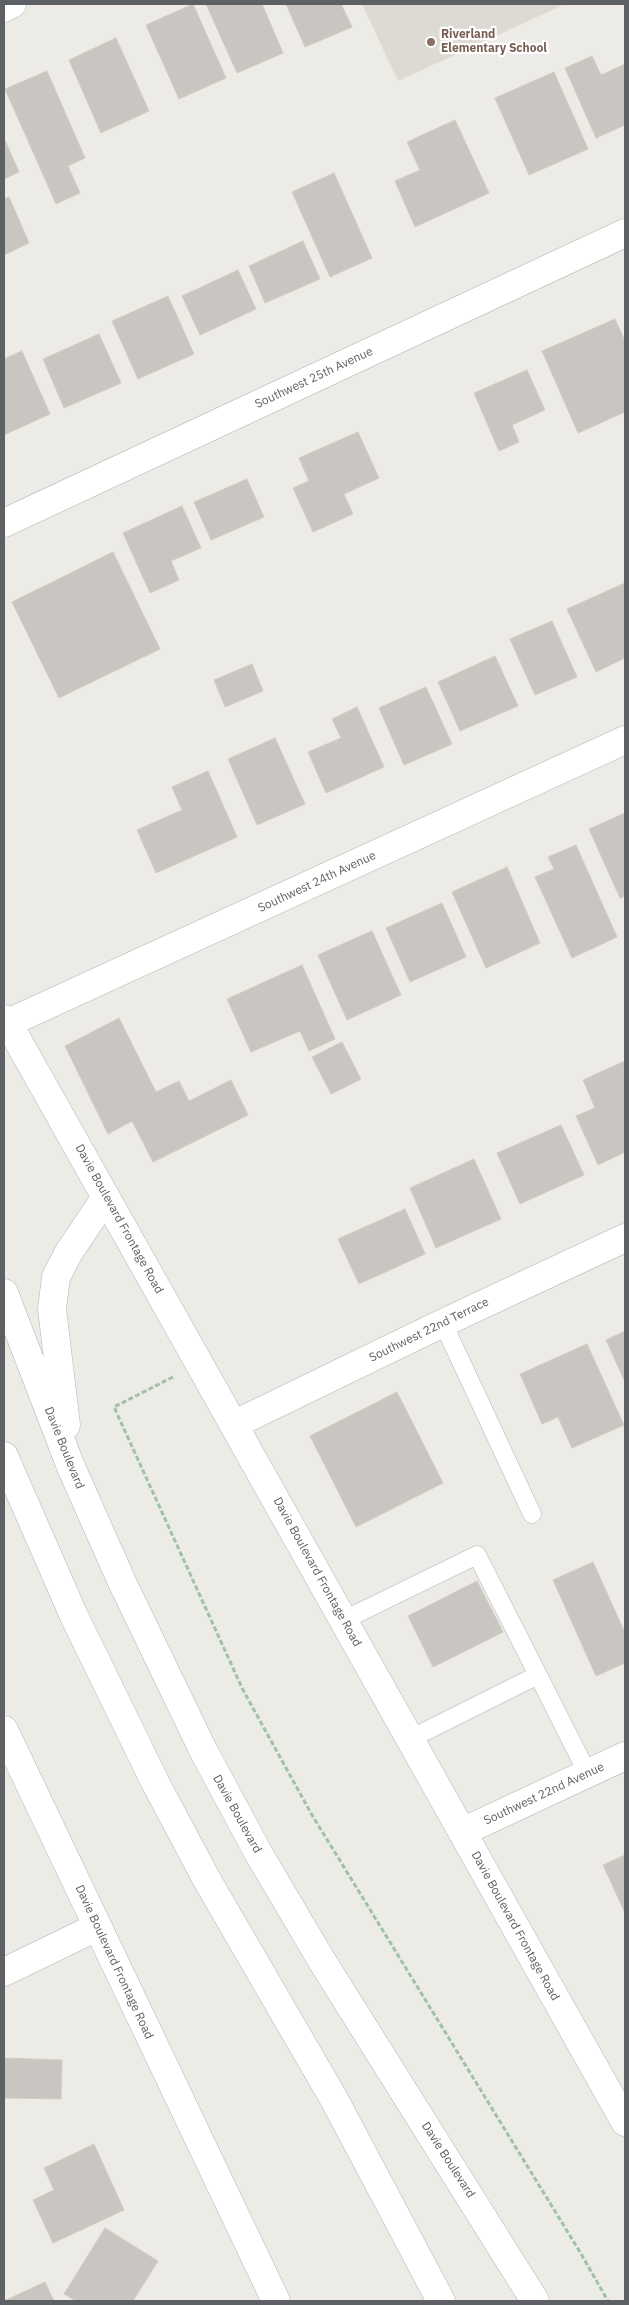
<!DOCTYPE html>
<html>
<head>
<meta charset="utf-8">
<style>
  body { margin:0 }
  #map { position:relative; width:629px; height:2305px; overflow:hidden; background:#edebe5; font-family:"IBM Plex Sans",sans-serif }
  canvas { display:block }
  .frame { position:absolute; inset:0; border:5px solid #5d6064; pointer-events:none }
</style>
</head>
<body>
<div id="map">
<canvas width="629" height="2305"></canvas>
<div class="frame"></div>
</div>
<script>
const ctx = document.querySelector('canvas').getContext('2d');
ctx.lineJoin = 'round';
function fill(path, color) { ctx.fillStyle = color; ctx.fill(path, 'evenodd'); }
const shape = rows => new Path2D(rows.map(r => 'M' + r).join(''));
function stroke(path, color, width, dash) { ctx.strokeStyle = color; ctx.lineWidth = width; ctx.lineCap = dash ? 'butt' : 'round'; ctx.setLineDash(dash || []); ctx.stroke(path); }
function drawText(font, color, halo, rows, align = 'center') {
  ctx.font = font + ' "IBM Plex Sans",sans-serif'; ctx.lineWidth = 4.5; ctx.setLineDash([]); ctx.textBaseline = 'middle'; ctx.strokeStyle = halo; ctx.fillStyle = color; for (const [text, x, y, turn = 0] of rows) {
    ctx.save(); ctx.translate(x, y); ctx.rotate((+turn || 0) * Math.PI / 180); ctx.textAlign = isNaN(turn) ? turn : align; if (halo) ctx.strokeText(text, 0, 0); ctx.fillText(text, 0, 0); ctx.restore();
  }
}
const education = shape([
  [362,4,565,4,398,81]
]);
const building = shape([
  [193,4,226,78,179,99,146,25,193,4],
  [206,4,262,4,283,53,237,73,206,4],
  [286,4,341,4,352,27,305,47,286,4],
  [116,38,149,111,101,133,69,60,116,38],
  [592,56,601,75,625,64,625,125,596,138,565,68,592,56],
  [47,71,85,158,68,166,80,193,56,204,5,89,47,71],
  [554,72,588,149,529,175,495,98,554,72],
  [455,120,489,193,415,227,395,181,420,170,407,142,455,120],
  [4,138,19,172,4,179,4,138],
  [334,173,372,258,330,277,292,192,334,173],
  [9,197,29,243,4,255,4,199,9,197],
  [303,241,320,279,265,303,249,266,303,241],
  [238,270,256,309,200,335,182,296,238,270],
  [168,296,194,354,138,379,112,321,168,296],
  [615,319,625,341,625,412,578,433,542,351,615,319],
  [99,334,121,383,64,408,43,359,99,334],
  [22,351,50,414,4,435,4,359,22,351],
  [527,370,545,410,512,425,519,442,499,451,474,393,527,370],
  [358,432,379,478,344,494,353,514,313,532,293,488,309,481,299,458,358,432],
  [247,479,264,517,211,540,194,502,247,479],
  [182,506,201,548,171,561,179,580,150,593,123,533,182,506],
  [113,552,160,649,59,698,12,602,113,552],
  [625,583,625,658,596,672,567,609,625,583],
  [552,621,577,677,535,695,510,639,552,621],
  [495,656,518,706,460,731,438,682,495,656],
  [252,664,263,691,225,707,214,680,252,664],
  [426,687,452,744,404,765,379,708,426,687],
  [357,707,384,767,326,793,308,752,341,738,332,719,357,707],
  [275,738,305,804,257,825,228,759,275,738],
  [208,771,237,837,156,873,137,830,182,810,172,787,208,771],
  [625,813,625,896,620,898,589,829,625,813],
  [576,845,617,937,572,958,535,877,554,869,548,857,576,845],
  [507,867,540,943,486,968,452,892,507,867],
  [442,903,466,957,410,982,386,928,442,903],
  [372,931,401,995,347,1020,318,955,372,931],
  [302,965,335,1039,309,1051,300,1031,251,1052,227,999,302,965],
  [119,1018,156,1092,179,1081,189,1101,231,1080,248,1115,153,1162,132,1121,108,1134,65,1046,119,1018],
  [342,1042,361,1079,331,1094,312,1057,342,1042],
  [625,1061,625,1152,598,1165,576,1116,595,1108,583,1080,625,1061],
  [561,1125,584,1175,520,1204,497,1153,561,1125],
  [474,1159,501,1219,436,1248,410,1188,474,1159],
  [405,1209,425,1254,359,1284,338,1239,405,1209],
  [625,1331,625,1382,606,1340,625,1331],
  [587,1344,624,1425,572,1448,558,1417,542,1424,520,1374,587,1344],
  [397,1392,443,1483,356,1527,310,1436,397,1392],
  [593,1562,625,1633,625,1663,596,1676,553,1580,593,1562],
  [477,1581,503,1632,433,1667,408,1616,477,1581],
  [625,1855,625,1913,603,1865,625,1855],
  [4,2058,62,2060,61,2099,4,2098,4,2058],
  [94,2144,124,2210,53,2243,33,2200,54,2190,44,2168,94,2144],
  [105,2228,158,2261,133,2301,76,2301,64,2294,105,2228],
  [45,2282,54,2301,4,2301,45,2282]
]);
const path = shape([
  [173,1377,114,1407,243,1690,312,1815,580,2252,608,2301]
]);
const lane = shape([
  [443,1323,532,1514],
  [344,1620,477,1555,538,1675],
  [410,1739,538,1675,588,1774]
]);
const street = shape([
  [4,8,12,4],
  [4,523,625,233],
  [625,740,8,1023,625,2122],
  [235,1424,443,1323,625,1238],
  [4,1730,276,2301],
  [462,1832,625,1756],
  [4,1972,97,1927]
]);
const secondary = shape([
  [4,1019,8,1023],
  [4,1293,71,1467,122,1582,204,1752,260,1856,322,1961,535,2301],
  [66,1425,52,1309,56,1277,69,1252,106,1197],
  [4,1456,74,1616,155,1782,207,1880,334,2099,441,2301]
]);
const markers = [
  [431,42,5,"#8d6e63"]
];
const educationNames = [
  ["Riverland",441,35],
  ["Elementary School",441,49]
];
const streetNames = [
  ["Southwest 25th Avenue",314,378,-25],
  ["Southwest 24th Avenue",317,882,-25],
  ["Davie Boulevard Frontage Road",119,1219,61],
  ["Southwest 22nd Terrace",429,1330,-26],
  ["Davie Boulevard",64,1448,68],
  ["Davie Boulevard Frontage Road",317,1572,61],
  ["Southwest 22nd Avenue",544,1794,-25],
  ["Davie Boulevard",237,1814,61],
  ["Davie Boulevard Frontage Road",515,1926,61],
  ["Davie Boulevard Frontage Road",114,1962,65],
  ["Davie Boulevard",448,2160,57]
];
fill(education, '#dddad4');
fill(building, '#c9c6c2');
stroke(building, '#d1ccc4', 1);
stroke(lane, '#b2b5b8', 19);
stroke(street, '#b2b5b8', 29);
stroke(secondary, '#b2b4b8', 29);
stroke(path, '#9fc2a7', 3, [5, 2.5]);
stroke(lane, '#fff', 18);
stroke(street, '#fff', 28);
stroke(secondary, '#fff', 28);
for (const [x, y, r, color] of markers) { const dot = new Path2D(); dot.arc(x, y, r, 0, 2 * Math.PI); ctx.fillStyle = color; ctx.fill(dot); stroke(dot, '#fff', 2); }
drawText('bold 12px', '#785e54', '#fff', educationNames, 'left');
drawText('12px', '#5d6064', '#fff', streetNames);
</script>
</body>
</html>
